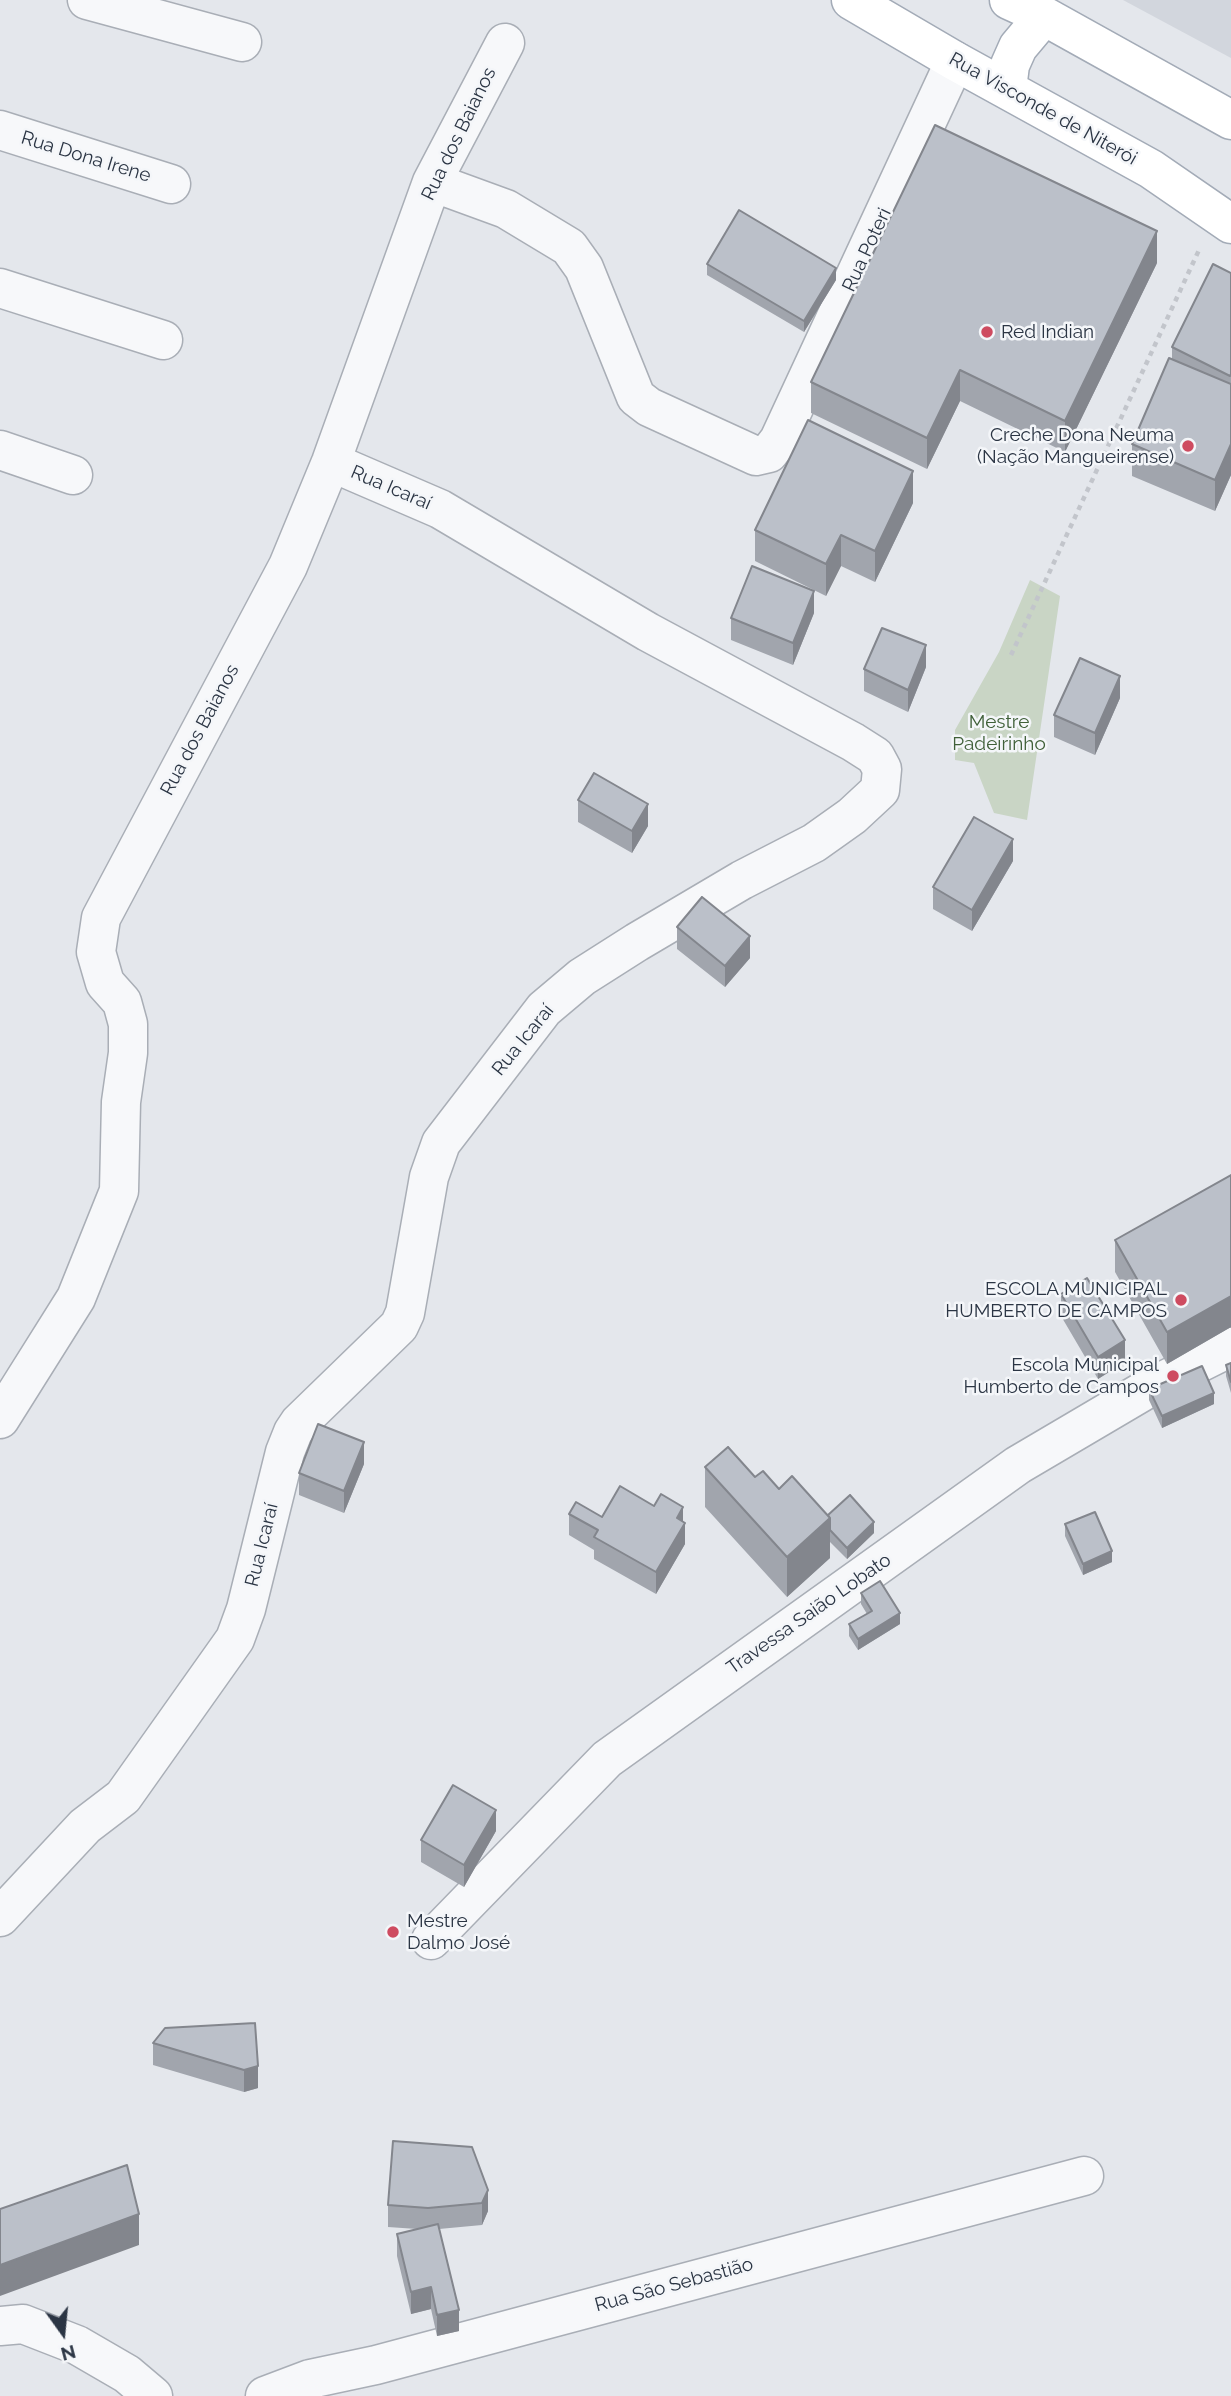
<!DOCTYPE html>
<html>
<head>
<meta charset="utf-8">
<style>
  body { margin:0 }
  #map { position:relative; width:1231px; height:2396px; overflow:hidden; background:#e4e7ec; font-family:Raleway,sans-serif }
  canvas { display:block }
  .north { position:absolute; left:28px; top:2298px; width:70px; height:70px; -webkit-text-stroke:5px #f4f6f9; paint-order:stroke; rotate:165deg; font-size:19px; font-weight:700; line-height:28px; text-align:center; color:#2b3544 }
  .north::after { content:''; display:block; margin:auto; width:24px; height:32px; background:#2b3544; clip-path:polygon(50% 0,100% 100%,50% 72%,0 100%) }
</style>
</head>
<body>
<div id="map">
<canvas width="1231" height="2396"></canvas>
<div class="north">N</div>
</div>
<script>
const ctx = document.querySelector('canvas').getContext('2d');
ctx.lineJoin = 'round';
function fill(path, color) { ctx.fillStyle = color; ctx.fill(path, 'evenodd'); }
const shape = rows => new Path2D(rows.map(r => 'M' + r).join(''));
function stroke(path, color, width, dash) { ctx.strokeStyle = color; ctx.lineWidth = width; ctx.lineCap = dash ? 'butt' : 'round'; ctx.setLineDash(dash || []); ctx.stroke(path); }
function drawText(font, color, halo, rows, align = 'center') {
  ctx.font = font + ' Raleway,sans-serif'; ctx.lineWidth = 5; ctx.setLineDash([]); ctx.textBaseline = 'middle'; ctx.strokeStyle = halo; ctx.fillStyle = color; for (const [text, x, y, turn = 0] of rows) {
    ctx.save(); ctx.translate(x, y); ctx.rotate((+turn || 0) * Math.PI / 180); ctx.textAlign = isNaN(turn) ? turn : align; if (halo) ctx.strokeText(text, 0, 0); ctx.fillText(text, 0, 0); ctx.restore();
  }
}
const built = shape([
  [1123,0,1231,0,1231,58]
]);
const green = shape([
  [1030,580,1060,596,1027,820,994,813,974,763,955,760,955,730,999,652]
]);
const path = shape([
  [1011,655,1199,250]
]);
const minor = shape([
  [87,0,242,42],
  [0,130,171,184],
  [432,182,506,209,569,247,584,268,636,397,649,407,756,456,769,453,779,440,955,61],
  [0,288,163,340],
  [0,450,73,475],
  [0,1419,76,1298,119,1191,121,1102,128,1053,128,1024,122,1002,105,983,96,952,101,918,288,566,331,462,432,182,505,43],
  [0,1917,85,1826,123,1797,235,1639,246,1609,285,1452,293,1432,299,1423,399,1326,405,1313,429,1177,441,1143,544,1009,582,977,637,942,742,880,814,843,852,816,880,790,882,769,875,756,853,742,648,632,440,509,331,462],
  [431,1940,607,1759,1018,1465,1147,1389,1231,1347],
  [0,2326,23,2324,77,2345,127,2374,153,2396],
  [265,2396,310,2379,376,2365,1084,2176]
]);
const primary = shape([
  [851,0,955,61,1151,169,1231,224],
  [1009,0,1044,16,1231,120],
  [1007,89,1010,65,1018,47,1044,16]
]);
const wall = shape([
  [1157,263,1065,452,960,401,927,469,811,413,811,382],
  [707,264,836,280,804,332,707,275],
  [1231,273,1231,475,1215,511,1132,476,1132,444,1172,359,1172,347],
  [913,503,875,582,841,566,826,596,755,561,755,530],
  [814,613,793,665,731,640,731,618],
  [926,667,908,712,864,691,864,669],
  [1120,698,1095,755,1054,737,1054,715],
  [578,800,648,826,632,853,578,822],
  [1013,861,972,931,933,909,933,887],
  [677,927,750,958,725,987,677,949],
  [1231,1175,1231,1327,1167,1364,1115,1272,1115,1240],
  [1061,1294,1125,1362,1098,1379,1061,1316],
  [1231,1363,1231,1393,1226,1376,1226,1365],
  [1149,1389,1214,1404,1162,1428,1149,1400],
  [364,1464,344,1513,299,1495,299,1473],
  [705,1467,755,1477,828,1515,874,1533,847,1559,830,1542,830,1558,787,1597,705,1507],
  [569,1514,602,1517,683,1522,685,1544,656,1594,594,1559,594,1550,569,1535],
  [1065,1524,1112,1562,1083,1575,1065,1536],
  [861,1593,900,1624,858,1650,849,1636,849,1624,867,1614,861,1604],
  [496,1831,464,1887,421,1862,421,1840],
  [255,2023,258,2088,244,2092,153,2065,153,2043],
  [472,2147,488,2211,482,2225,439,2229,459,2331,437,2336,431,2309,411,2314,397,2256,397,2234,417,2229,388,2227,388,2205]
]);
const shadedWall = shape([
  [1157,231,1157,263,1065,452,1065,421],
  [836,268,836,280,804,332,804,321],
  [960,370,960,401,927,469,927,438],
  [1231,444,1231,475,1215,511,1215,480],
  [913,471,913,503,875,582,875,551],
  [841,535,841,566,826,596,826,564],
  [814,591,814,613,793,665,793,643],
  [926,645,926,667,908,712,908,690],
  [1120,676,1120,698,1095,755,1095,733],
  [648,804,648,826,632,853,632,831],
  [1013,839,1013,861,972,931,972,910],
  [750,936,750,958,725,987,725,966],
  [1231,1296,1231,1327,1167,1364,1167,1332],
  [1125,1340,1125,1362,1098,1379,1098,1357],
  [1214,1393,1214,1404,1162,1428,1162,1416],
  [364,1442,364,1464,344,1513,344,1491],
  [683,1507,683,1526,685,1523,685,1544,656,1594,656,1572,677,1518],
  [830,1518,830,1558,787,1597,787,1557],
  [874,1522,874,1533,847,1559,847,1548],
  [1112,1551,1112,1562,1083,1575,1083,1564],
  [900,1613,900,1624,858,1650,858,1639],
  [496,1810,496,1831,464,1887,464,1865],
  [258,2066,258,2088,244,2092,244,2070],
  [488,2190,488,2211,482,2225,482,2203],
  [139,2214,139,2245,0,2296,0,2265],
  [431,2287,431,2309,411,2314,411,2292],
  [459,2310,459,2331,437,2336,437,2315]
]);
const building = shape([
  [935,125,1157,231,1065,421,960,370,927,438,811,382,935,125],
  [739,210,836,268,804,321,707,264,739,210],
  [1213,264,1231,273,1231,374,1230,376,1172,347,1213,264],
  [1169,358,1231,384,1231,444,1215,480,1132,444,1169,358],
  [808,420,913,471,875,551,841,535,826,564,755,530,808,420],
  [752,566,814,591,793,643,731,618,752,566],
  [882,628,926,645,908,690,864,669,882,628],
  [1080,658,1120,676,1095,733,1054,715,1080,658],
  [594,773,648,804,632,831,578,800,594,773],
  [974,817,1013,839,972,910,933,887,974,817],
  [702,897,750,936,725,966,677,927,702,897],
  [1231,1175,1231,1296,1167,1332,1115,1240,1231,1175],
  [1087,1278,1125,1340,1098,1357,1061,1294,1087,1278],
  [1231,1363,1231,1382,1226,1365,1231,1363],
  [1202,1366,1214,1393,1162,1416,1149,1389,1202,1366],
  [318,1424,364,1442,344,1491,299,1473,318,1424],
  [728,1447,755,1477,763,1471,779,1489,792,1476,830,1518,787,1557,705,1467,728,1447],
  [620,1486,654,1506,661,1494,683,1507,677,1518,685,1523,656,1572,594,1537,598,1530,569,1514,576,1502,602,1517,620,1486],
  [850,1495,874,1522,847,1548,830,1530,830,1518,828,1515,850,1495],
  [1095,1512,1112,1551,1083,1564,1065,1524,1095,1512],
  [880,1581,900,1613,858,1639,849,1624,872,1611,861,1593,880,1581],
  [453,1785,496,1810,464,1865,421,1840,453,1785],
  [255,2023,258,2066,244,2070,153,2043,165,2028,255,2023],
  [393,2141,472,2147,488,2190,482,2203,428,2208,388,2205,393,2141],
  [127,2165,139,2214,0,2265,0,2209,127,2165],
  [438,2224,459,2310,437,2315,431,2287,411,2292,397,2234,438,2224]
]);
const markers = [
  [987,332,7,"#ce4b60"],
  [1188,446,7,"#ce4b60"],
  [1181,1300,7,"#ce4b60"],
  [1173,1376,7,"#ce4b60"],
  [393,1932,7,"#ce4b60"]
];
const streetNames = [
  ["Rua Visconde de Niterói",1043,109,29],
  ["Rua dos Baianos",459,134,-64],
  ["Rua Dona Irene",86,157,17],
  ["Rua Poteri",867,250,-65],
  ["Rua Icaraí",391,488,23],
  ["Rua dos Baianos",200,730,-62],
  ["Rua Icaraí",523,1040,-51],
  ["Rua Icaraí",262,1545,-76],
  ["Travessa Saião Lobato",809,1614,-35],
  ["Rua São Sebastião",674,2285,-15]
];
const poiNames = [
  ["Red Indian",1001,332,"left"],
  ["Creche Dona Neuma",1174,435],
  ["(Nação Mangueirense)",1174,457],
  ["ESCOLA MUNICIPAL",1167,1289],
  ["HUMBERTO DE CAMPOS",1167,1311],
  ["Escola Municipal",1159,1365],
  ["Humberto de Campos",1159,1387],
  ["Mestre",407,1921,"left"],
  ["Dalmo José",407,1943,"left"]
];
const parkNames = [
  ["Mestre",999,722],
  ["Padeirinho",999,744]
];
fill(built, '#d2d6dd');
fill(green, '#c9d5c5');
stroke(minor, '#a9aeb6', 41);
stroke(primary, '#a3abb7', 41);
stroke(path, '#c2c5cb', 4.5, [5, 5]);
stroke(minor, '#f7f8fa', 38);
stroke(primary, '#fff', 38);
fill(wall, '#a1a5ad');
fill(shadedWall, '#83868d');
fill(building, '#bbc0c9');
stroke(building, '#83868d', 2);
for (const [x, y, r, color] of markers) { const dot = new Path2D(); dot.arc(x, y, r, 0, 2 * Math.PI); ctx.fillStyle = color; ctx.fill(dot); stroke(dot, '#f4f6f9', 2.5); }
drawText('19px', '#2b3544', '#f4f6f9', streetNames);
drawText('19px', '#2b3544', '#f4f6f9', poiNames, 'right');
drawText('19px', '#406039', '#f4f6f9', parkNames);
</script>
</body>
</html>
